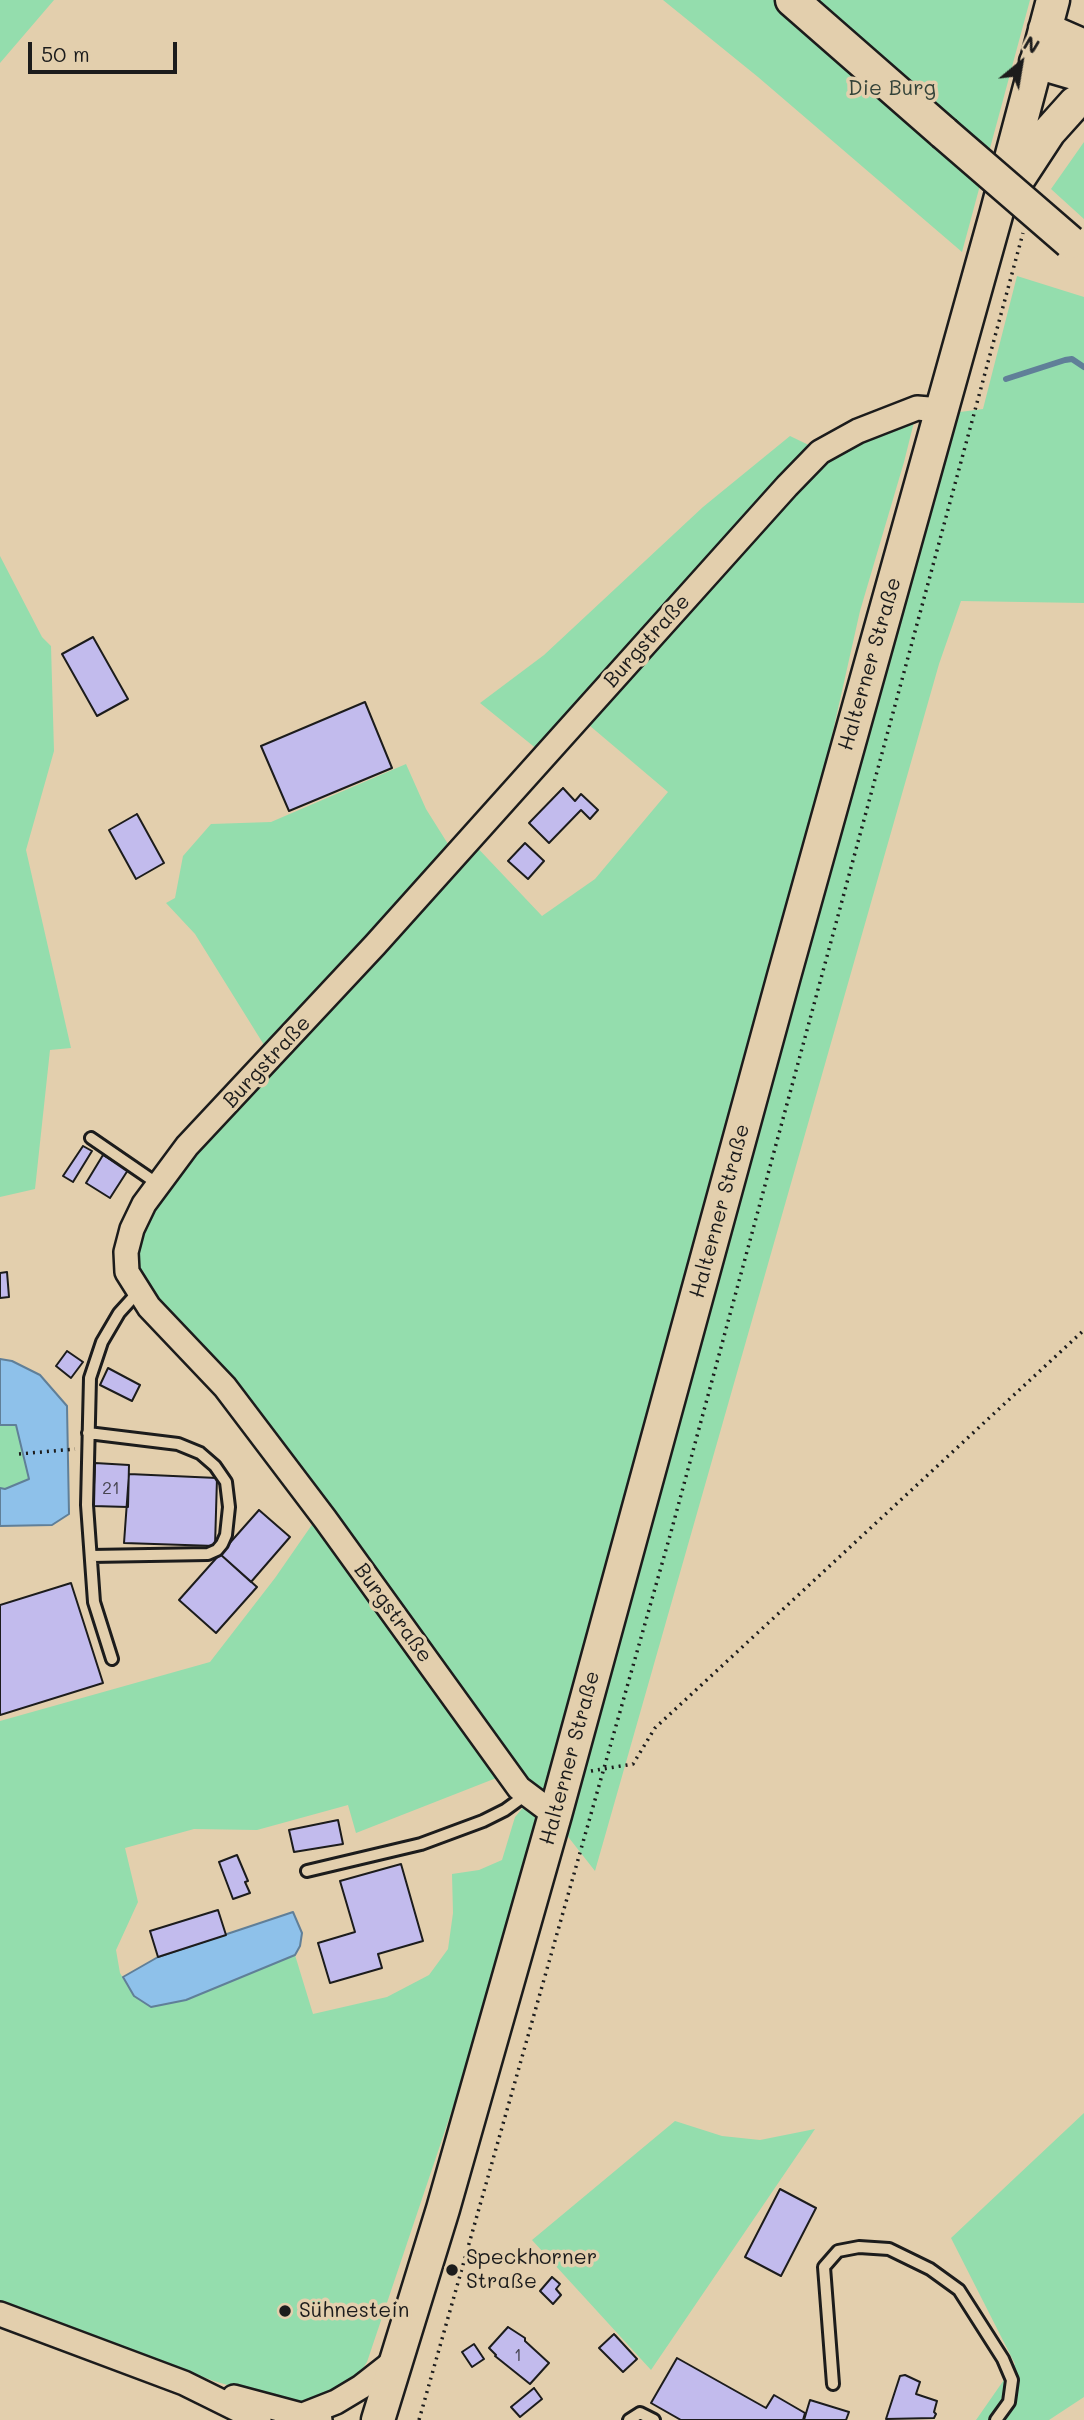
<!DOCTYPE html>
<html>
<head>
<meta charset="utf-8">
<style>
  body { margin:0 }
  #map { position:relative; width:1084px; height:2420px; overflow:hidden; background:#e3cfad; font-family:Mali,sans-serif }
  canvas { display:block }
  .north { position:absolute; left:986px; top:28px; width:70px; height:70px; -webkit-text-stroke:5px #e3cfad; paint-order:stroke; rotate:30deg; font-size:19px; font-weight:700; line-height:28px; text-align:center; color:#1c1c1c }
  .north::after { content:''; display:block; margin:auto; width:24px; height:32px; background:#1c1c1c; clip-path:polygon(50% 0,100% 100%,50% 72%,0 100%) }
  .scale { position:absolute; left:28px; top:42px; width:149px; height:32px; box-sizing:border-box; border:4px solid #1c1c1c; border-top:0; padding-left:9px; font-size:21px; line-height:24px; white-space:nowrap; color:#1c1c1c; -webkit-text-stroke:5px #e3cfad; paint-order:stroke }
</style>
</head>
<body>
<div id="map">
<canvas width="1084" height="2420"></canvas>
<div class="north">N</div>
<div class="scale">50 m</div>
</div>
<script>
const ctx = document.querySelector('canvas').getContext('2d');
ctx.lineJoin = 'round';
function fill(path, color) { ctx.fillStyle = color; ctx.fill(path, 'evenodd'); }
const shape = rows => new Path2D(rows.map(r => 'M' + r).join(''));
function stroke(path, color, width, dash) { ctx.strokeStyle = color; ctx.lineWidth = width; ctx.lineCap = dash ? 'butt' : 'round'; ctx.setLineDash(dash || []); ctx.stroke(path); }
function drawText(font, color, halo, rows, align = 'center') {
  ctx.font = font + ' Mali,sans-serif'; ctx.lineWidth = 7; ctx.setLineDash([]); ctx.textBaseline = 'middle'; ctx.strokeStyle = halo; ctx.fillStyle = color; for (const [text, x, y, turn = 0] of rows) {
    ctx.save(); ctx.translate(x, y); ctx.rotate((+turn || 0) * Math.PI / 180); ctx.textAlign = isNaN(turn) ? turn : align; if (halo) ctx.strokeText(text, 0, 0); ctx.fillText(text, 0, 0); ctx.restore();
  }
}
const green = shape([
  [0,0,54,0,0,63],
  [663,0,1030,0,962,252,758,77],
  [1084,142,1084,219,1051,189],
  [1017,276,1084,297,1084,603,961,601,939,664,595,1871,150,1305,130,1252,148,1206,471,841,542,916,595,879,668,792,583,720,822,453,917,410,904,462,860,611,806,851,768,964,797,976,960,412,983,409],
  [790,436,819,450,543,754,480,703,544,655,703,507],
  [0,556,42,637,51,646,54,751,26,850,71,1048,50,1050,35,1189,0,1197],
  [406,764,426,809,453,852,269,1053,195,934,166,903,175,898,183,856,211,824,271,822],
  [0,1425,16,1425,29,1480,5,1489,0,1488],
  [318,1516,504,1775,356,1833,348,1805,257,1830,194,1829,125,1848,138,1902,116,1950,120,1973,134,1996,186,2000,295,1955,313,2014,387,1997,429,1975,448,1949,453,1913,452,1874,479,1870,502,1860,515,1817,526,1804,546,1831,367,2362,359,2374,328,2399,295,2405,214,2381,0,2304,0,1721,210,1662,275,1578],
  [1084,2113,1084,2397,1049,2420,976,2420,1015,2364,951,2238],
  [675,2121,722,2136,760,2140,815,2129,651,2370,532,2240]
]);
const water = shape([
  [0,1359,12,1361,40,1375,67,1406,69,1514,52,1525,0,1526,0,1488,5,1489,29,1479,16,1425,0,1425,0,1359],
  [293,1912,302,1933,300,1946,295,1955,186,2000,151,2007,134,1996,123,1977,158,1957,293,1912]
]);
const stream = shape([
  [1006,379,1065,360,1072,359,1084,367]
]);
const building = shape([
  [93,637,128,699,97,716,62,654,93,637],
  [365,702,392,768,289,811,261,746,365,702],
  [563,788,575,801,581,794,598,810,590,819,581,810,549,843,529,823,563,788],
  [137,814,164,863,136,879,109,830,137,814],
  [525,843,544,861,528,879,508,861,525,843],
  [83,1146,92,1151,73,1182,63,1176,83,1146],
  [103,1155,128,1170,110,1198,86,1183,103,1155],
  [7,1272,9,1297,0,1298,0,1273,7,1272],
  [67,1351,83,1362,71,1378,56,1366,67,1351],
  [108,1368,140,1385,132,1401,100,1385,108,1368],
  [95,1463,129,1465,128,1507,93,1506,95,1463],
  [129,1474,217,1478,215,1546,124,1543,129,1474],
  [259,1510,290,1537,251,1582,220,1554,259,1510],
  [220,1554,257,1587,216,1633,179,1600,220,1554],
  [71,1583,103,1683,0,1715,0,1605,71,1583],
  [338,1820,343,1844,294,1852,289,1830,338,1820],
  [237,1855,248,1881,245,1882,250,1893,233,1899,219,1862,237,1855],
  [401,1864,423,1941,378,1954,382,1968,330,1983,318,1943,355,1932,340,1881,401,1864],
  [218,1910,226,1935,158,1957,150,1931,218,1910],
  [780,2189,816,2208,781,2276,745,2257,780,2189],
  [552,2277,560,2284,556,2289,561,2295,553,2304,540,2291,552,2277],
  [508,2327,525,2338,525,2341,549,2363,530,2384,495,2356,496,2355,489,2348,508,2327],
  [614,2334,637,2359,623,2372,599,2348,614,2334],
  [474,2344,484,2359,472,2367,462,2352,474,2344],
  [677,2358,766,2408,774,2395,805,2413,803,2420,681,2420,651,2403,677,2358],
  [905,2375,920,2382,916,2394,937,2401,934,2412,936,2414,934,2418,886,2419,900,2376,905,2375],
  [534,2388,542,2399,520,2417,511,2407,534,2388],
  [810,2400,849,2412,846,2420,804,2420,810,2400]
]);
const path = shape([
  [19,1454,75,1449],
  [591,1771,633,1764,655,1728,1084,1330],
  [419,2420,671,1532,1023,233]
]);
const service = shape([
  [91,1138,158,1184],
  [88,1433,178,1444,200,1453,215,1466,226,1482,229,1507,226,1535,222,1544,217,1550,208,1554,91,1556],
  [112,1659,94,1602,87,1505,90,1378,102,1342,119,1313,138,1292],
  [307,1871,421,1844,483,1821,505,1810,527,1794],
  [833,2384,824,2267,838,2251,859,2247,889,2249,930,2269,959,2290,1003,2359,1012,2380,1009,2402,996,2420],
  [629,2420,640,2413,654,2420]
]);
const minor = shape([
  [555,1815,519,1788,325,1519,225,1387,149,1307,127,1272,126,1252,132,1229,144,1204,187,1146,375,945,787,486,820,452,858,431,917,408,941,410],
  [0,2314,184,2383,259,2420],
  [234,2397,320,2420],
  [303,2415,336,2402,361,2387,398,2358]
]);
const secondary = shape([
  [792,0,944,133],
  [1045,29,1084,46],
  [1036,62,1084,76],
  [1013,187,1049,132,1075,103,1084,98],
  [378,2420,443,2209,555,1815,784,976,996,215,1053,0]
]);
const secondaryBridge = shape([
  [944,133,1070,242]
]);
const markers = [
  [452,2270,7,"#1c1c1c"],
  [285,2311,7,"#1c1c1c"]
];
const numberNames = [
  ["21",111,1488],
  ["1",518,2355]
];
const parkNames = [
  ["Die Burg",892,89]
];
const streetNames = [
  ["Burgstraße",647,641,-48],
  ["Halterner Straße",870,664,-74],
  ["Burgstraße",267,1062,-47],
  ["Halterner Straße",720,1211,-75],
  ["Burgstraße",393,1613,54],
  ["Halterner Straße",570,1758,-75]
];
const poiNames = [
  ["Speckhorner",466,2258],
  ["Straße",466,2282],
  ["Sühnestein",299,2311]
];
fill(green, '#94ddad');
fill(water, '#8ec1ea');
stroke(water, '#607f98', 2);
stroke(stream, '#607f98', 6);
fill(building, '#c2bbed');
stroke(building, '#1c1c1c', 2);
stroke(service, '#1c1c1c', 16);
stroke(minor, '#1c1c1c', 28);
stroke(secondary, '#1c1c1c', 37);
stroke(path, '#1c1c1c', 3.5, [2, 5]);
stroke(service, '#e3cfad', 10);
stroke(minor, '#e3cfad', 23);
stroke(secondary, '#e3cfad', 32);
stroke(secondaryBridge, '#1c1c1c', 37, []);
stroke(secondaryBridge, '#e3cfad', 32);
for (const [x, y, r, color] of markers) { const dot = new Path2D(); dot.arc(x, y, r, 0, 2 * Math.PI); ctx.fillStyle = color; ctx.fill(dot); stroke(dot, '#e3cfad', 2.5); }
drawText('18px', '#464450', null, numberNames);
drawText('21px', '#344339', '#e3cfad', parkNames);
drawText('21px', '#1c1c1c', '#e3cfad', streetNames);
drawText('21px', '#1c1c1c', '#e3cfad', poiNames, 'left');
</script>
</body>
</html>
